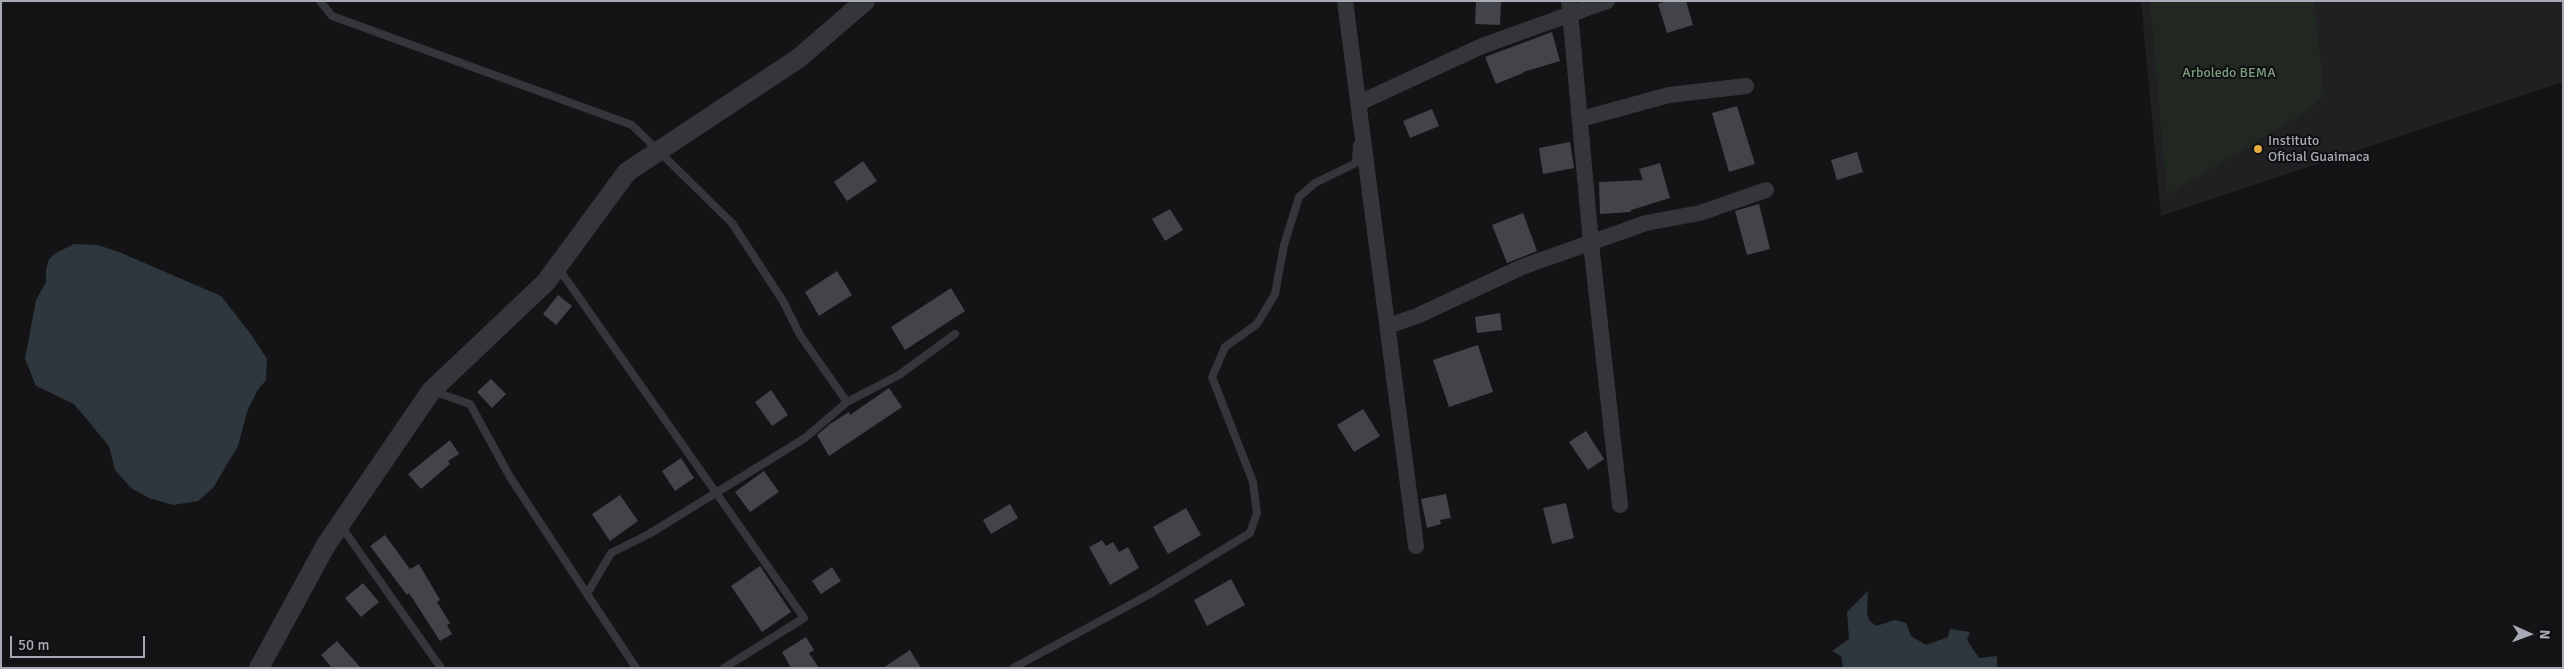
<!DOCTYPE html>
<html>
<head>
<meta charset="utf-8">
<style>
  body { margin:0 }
  #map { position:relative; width:2564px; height:669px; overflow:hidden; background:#141416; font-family:Signika,sans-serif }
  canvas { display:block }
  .frame { position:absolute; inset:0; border:2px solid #a7abb5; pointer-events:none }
  .north { position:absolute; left:2504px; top:609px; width:50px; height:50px; -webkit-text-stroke:4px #0f0f11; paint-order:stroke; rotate:92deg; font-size:14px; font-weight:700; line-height:20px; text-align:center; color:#a7abb5 }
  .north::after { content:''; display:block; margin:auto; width:18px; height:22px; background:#a7abb5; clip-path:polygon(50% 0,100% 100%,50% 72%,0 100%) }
  .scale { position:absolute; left:10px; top:636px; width:135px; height:22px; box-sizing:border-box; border:2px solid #a7abb5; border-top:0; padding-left:6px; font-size:15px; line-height:18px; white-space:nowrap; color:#a7abb5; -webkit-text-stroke:4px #0f0f11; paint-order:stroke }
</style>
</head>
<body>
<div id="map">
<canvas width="2564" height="669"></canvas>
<div class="frame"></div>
<div class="north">N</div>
<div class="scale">50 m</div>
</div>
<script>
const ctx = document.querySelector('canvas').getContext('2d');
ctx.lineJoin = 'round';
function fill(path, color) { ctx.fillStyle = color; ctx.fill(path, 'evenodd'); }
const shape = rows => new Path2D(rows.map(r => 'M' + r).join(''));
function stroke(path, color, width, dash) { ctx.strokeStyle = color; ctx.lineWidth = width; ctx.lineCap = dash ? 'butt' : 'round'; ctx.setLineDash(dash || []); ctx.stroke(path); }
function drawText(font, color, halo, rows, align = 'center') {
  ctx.font = font + ' Signika,sans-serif'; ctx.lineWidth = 4; ctx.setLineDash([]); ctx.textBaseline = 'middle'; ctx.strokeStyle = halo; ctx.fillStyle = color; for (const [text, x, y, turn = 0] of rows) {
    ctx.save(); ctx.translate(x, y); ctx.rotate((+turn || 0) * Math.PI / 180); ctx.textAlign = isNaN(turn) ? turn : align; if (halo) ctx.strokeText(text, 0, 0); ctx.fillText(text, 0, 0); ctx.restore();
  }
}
const built = shape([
  [2141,1,2563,1,2563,82,2161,216]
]);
const green = shape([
  [2314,1,2324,94,2309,110,2167,195,2150,1]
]);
const water = shape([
  [74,244,98,245,119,252,221,296,250,333,267,359,266,380,257,391,247,412,238,446,213,488,198,501,173,505,149,498,131,488,115,470,109,446,74,404,36,386,25,359,36,300,46,282,46,270,49,259,56,253],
  [1868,591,1867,613,1869,620,1876,626,1895,620,1906,623,1911,636,1926,645,1948,637,1950,629,1970,632,1967,640,1979,658,1997,656,1997,668,1843,668,1841,656,1832,651,1849,639,1847,612]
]);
const building = shape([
  [1476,1,1501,1,1500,25,1475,24],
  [1667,1,1686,1,1693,25,1667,33,1658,4],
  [1552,32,1560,61,1523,72,1523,73,1496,84,1485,57],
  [1737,106,1755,164,1729,172,1712,113],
  [1432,109,1439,126,1410,138,1403,121],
  [1570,142,1574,168,1543,174,1539,148],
  [1857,152,1863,172,1837,180,1831,160],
  [863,161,877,181,847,201,834,182],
  [1660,163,1670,198,1631,210,1631,212,1600,214,1599,182,1643,180,1639,169],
  [1759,204,1770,249,1747,255,1735,211],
  [1170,209,1183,230,1165,241,1152,219],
  [1523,213,1537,251,1507,263,1492,225],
  [837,271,852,295,819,316,805,292],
  [951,288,965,311,905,350,891,327],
  [558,295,572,306,556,325,543,314],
  [1500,313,1502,330,1477,333,1475,317],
  [1478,345,1493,392,1449,407,1433,360],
  [491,379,506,394,492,408,477,392],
  [889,388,902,407,829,456,817,435,830,424,849,412,850,415],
  [771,390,788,415,772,426,755,402],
  [1363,409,1380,436,1354,452,1337,425],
  [1586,431,1604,459,1588,470,1569,442],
  [450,440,459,454,448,461,450,464,421,489,408,474],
  [681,458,694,478,675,491,662,471],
  [764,471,779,492,750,512,735,492],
  [1446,494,1451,518,1440,520,1441,524,1427,528,1421,499],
  [620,495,638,521,610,541,592,514],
  [1566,503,1574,538,1552,544,1543,508],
  [1010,504,1018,518,991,534,983,520],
  [1186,508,1201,535,1168,554,1153,527],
  [385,535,410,569,419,564,440,600,437,602,450,623,447,625,452,634,440,641,409,593,407,595,370,546],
  [1102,540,1106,546,1113,542,1119,552,1128,547,1139,568,1110,585,1089,547],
  [760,566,791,612,762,632,731,586],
  [832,567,841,581,821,594,812,581],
  [1231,579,1245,605,1207,626,1194,600],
  [363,583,379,602,361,617,345,598],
  [806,637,814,650,809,653,819,668,791,668,782,652],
  [337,641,361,668,332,668,321,655],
  [910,650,921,668,883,668]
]);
const service = shape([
  [320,1,332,16,632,125,732,223,783,301,800,335,847,402],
  [559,269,804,618,724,668],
  [433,391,470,404,510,477,587,594],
  [341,526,441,668],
  [636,668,587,594,611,553,649,534,805,438,847,402,899,375,955,334],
  [1013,668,1150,594,1250,533,1257,513,1253,482,1212,377,1225,347,1257,324,1275,294,1284,245,1299,197,1315,183,1356,163,1357,145]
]);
const minor = shape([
  [1345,1,1416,546],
  [1569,1,1591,243,1620,505],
  [1359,103,1482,46,1607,1],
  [1581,119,1669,95,1746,86],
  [1388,326,1417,316,1522,267,1646,223,1700,213,1766,190]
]);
const tertiary = shape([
  [259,668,326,545,431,391,546,282,627,172,799,58,865,1]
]);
const markers = [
  [2258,149,5,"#e5ad3d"]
];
const parkNames = [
  ["Arboledo BEMA",2229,73]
];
const poiNames = [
  ["Instituto",2268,141],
  ["Oficial Guaimaca",2268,157]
];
fill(built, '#202023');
fill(green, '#212821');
fill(water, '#2e373d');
fill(building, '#434449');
stroke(service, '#35363a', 8);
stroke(minor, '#35363a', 16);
stroke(tertiary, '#35363a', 20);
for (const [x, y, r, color] of markers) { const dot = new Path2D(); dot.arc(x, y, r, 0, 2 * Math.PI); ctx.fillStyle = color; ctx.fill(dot); stroke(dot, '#0f0f11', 2); }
drawText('14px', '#7f9f81', '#0f0f11', parkNames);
drawText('14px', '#a7abb5', '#0f0f11', poiNames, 'left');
</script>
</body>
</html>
